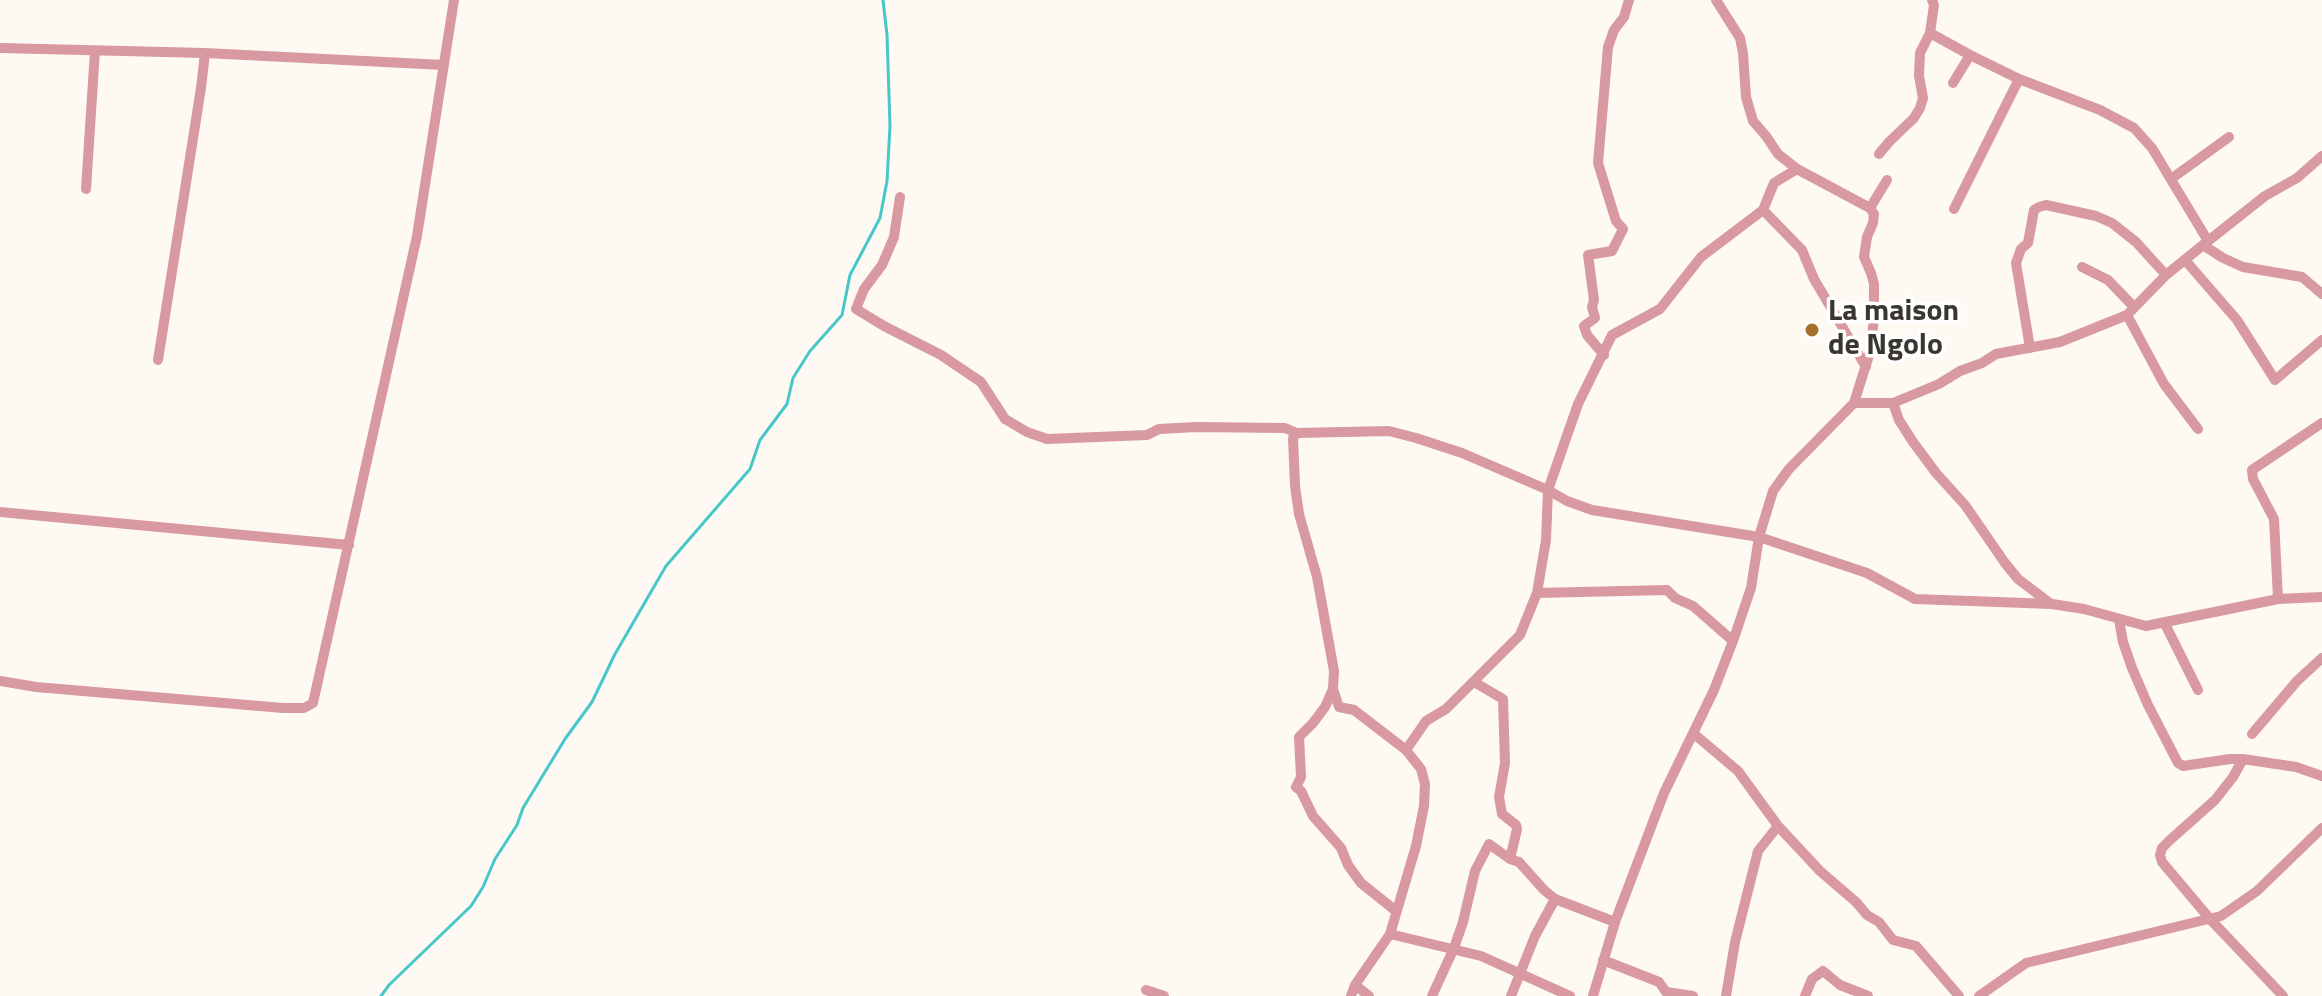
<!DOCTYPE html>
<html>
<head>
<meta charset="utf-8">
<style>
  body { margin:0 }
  canvas { display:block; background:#fef9f2 }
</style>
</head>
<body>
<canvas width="2322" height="996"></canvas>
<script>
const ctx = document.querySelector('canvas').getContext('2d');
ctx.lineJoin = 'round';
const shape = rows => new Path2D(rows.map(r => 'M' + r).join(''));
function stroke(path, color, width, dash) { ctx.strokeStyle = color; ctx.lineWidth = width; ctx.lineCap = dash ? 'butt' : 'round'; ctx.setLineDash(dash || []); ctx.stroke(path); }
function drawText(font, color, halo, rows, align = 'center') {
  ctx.font = font + ' "Titillium Web",sans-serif'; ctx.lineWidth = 7; ctx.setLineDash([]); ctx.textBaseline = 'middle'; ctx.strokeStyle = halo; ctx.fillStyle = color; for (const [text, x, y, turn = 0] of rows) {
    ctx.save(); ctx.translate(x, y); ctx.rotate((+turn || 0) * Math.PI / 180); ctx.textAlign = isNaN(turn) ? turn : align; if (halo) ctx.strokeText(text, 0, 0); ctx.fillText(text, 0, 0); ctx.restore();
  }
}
const stream = shape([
  [381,996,389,985,471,906,483,887,495,859,517,825,523,808,565,739,592,702,615,654,666,566,750,469,760,440,787,404,793,378,810,351,842,315,850,275,880,218,887,181,890,126,887,35,883,0]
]);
const street = shape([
  [1930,33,1970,55,2019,79,2100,110,2134,128,2152,148,2208,241],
  [0,48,205,53,444,65],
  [1953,83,1970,55],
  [1879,154,1889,142,1914,118,1920,108,1923,98,1919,76,1920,53,1930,33,1934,5,1932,0],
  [2171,179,2229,137],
  [86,189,95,51],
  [900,197,894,237,882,265,864,289,856,309,884,326,941,355,981,382,1005,419,1027,432,1047,439,1147,435,1159,429,1196,427,1285,428,1297,433],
  [1870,208,1887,180],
  [1954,209,2019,79],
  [1763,210,1802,250,1814,279,1866,367],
  [2203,245,2223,258,2243,267,2302,277,2322,294],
  [2185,260,2237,320,2275,380,2322,340],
  [2082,267,2108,280,2134,307],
  [2127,315,2164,384,2198,429],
  [2030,348,2016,263,2021,249,2028,243,2034,210,2039,207,2046,205,2096,216,2112,223,2136,242,2166,275],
  [1604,355,1587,335,1584,326,1595,318,1592,307,1594,300,1588,255,1612,251,1623,229,1616,221,1598,163,1608,47,1614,30,1624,17,1629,0],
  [158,360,201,88,205,53],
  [1854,403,1893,403,1939,384,1960,371,1982,363,1996,354,2060,342,2127,315,2166,275,2203,245,2265,196,2297,178,2322,156],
  [1893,403,1899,420,1913,442,1936,473,1965,505,2005,563,2018,579,2051,604],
  [0,512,349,545],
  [1537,593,1667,590,1675,598,1693,606,1733,641],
  [2278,599,2274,519,2253,479,2252,470,2322,423],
  [2119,620,2123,642,2132,668,2148,705,2178,763,2183,766,2230,759,2243,759,2296,767,2322,776],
  [2164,622,2198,690],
  [0,681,36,687,283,708,304,708,313,703,417,236,454,0],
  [1474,682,1503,699,1505,763,1499,797,1502,814,1516,825,1517,829,1510,859,1519,862,1544,890,1555,899,1615,922],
  [1333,689,1325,707,1313,723,1299,737,1301,777,1296,787,1301,791,1313,816,1341,848,1348,865,1361,883,1396,911],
  [1693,733,1738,771,1778,826,1820,871,1856,902,1867,915,1879,922,1893,940,1916,946,1959,996],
  [2252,734,2297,681,2322,658],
  [1406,750,1426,721,1446,709,1520,635,1537,593,1546,540,1548,490,1578,404,1612,335,1660,309,1701,257,1763,210,1774,183,1797,169],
  [2243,759,2233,777,2215,800,2170,840,2162,848,2160,855,2162,862,2210,919,2283,996],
  [1390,934,1481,956,1570,996],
  [1603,960,1659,982,1666,992,1693,996],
  [1355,985,1369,996],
  [1146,990,1164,996],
  [1351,996,1355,985,1390,934,1416,846,1424,806,1425,784,1421,769,1406,750,1354,710,1339,707,1333,689,1334,671,1317,577,1299,514,1295,486,1293,438,1297,433,1389,431,1416,438,1462,453,1548,490,1567,501,1592,510,1759,537,1867,573,1915,599,2052,604,2084,609,2146,626,2278,599,2322,597],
  [1432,996,1454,948,1463,922,1475,871,1489,844,1510,859],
  [1511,996,1535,936,1555,899],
  [1593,996,1615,922,1664,793,1714,690,1733,641,1751,588,1759,537,1773,491,1789,469,1854,403,1870,352,1874,319,1874,284,1871,273,1864,257,1867,237,1873,223,1874,214,1870,208,1797,169,1778,154,1766,136,1753,121,1746,97,1743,53,1740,38,1716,0],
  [1726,996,1735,942,1756,859,1758,851,1778,826],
  [1805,996,1812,979,1823,971,1840,985,1868,996],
  [1979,996,2026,963,2221,916,2257,891,2322,828]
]);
const markers = [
  [1812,330,8,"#a8702d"]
];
const poiNames = [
  ["La maison",1828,313],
  ["de Ngolo",1828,347]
];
stroke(stream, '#48c7ca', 3);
stroke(street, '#d899a0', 10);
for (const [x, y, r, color] of markers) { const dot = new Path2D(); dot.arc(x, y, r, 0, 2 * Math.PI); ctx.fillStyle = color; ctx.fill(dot); stroke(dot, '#fff', 3); }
drawText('bold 30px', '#393631', '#fff', poiNames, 'left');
</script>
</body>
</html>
